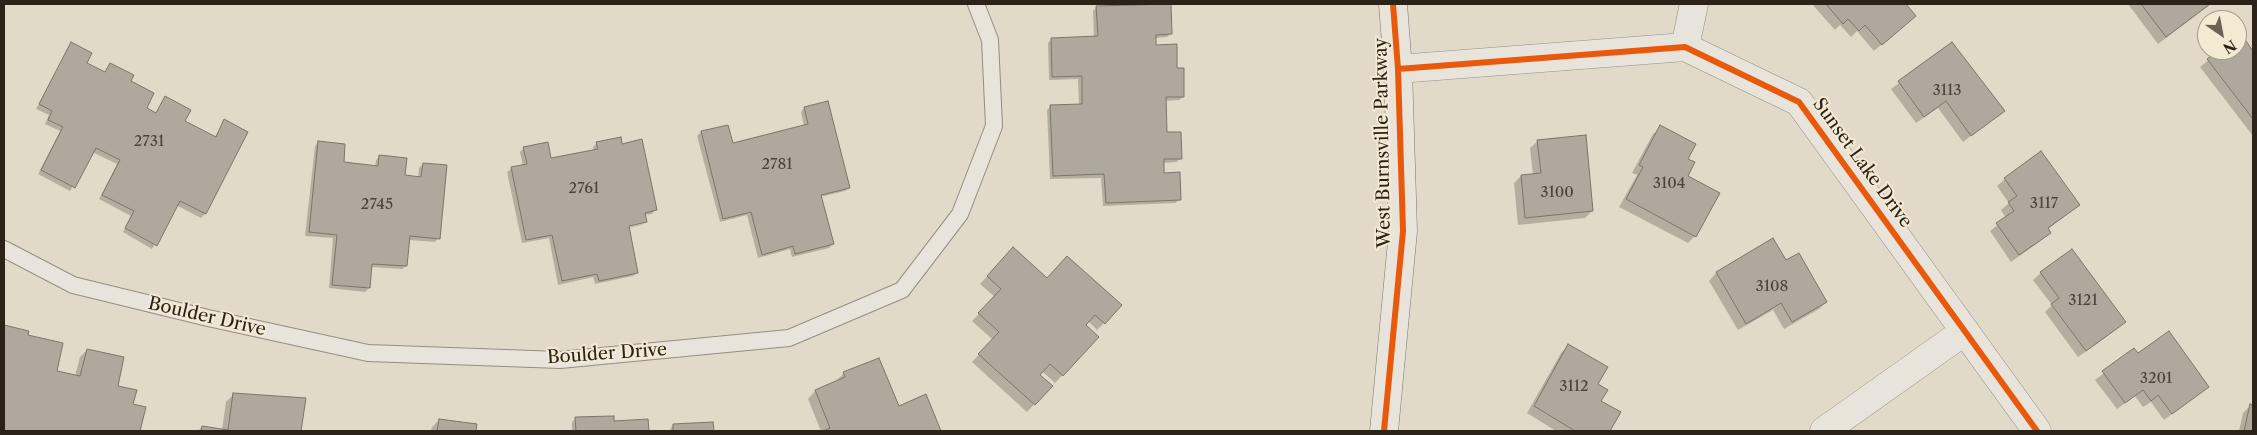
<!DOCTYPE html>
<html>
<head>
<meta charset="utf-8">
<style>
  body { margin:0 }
  #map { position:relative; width:2257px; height:435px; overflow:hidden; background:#e2dac8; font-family:"Libre Caslon Text",serif }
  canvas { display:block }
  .frame { position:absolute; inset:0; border:5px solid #2b2218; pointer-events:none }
  .north { position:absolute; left:2197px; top:10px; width:50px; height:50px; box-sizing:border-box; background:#f3ead4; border:1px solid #a39a89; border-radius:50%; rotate:147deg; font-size:14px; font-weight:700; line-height:20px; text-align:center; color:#2b2218 }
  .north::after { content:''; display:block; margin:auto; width:18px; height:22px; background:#6b6256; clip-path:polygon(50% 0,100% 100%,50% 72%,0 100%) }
</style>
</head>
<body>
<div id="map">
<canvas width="2257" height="435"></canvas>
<div class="frame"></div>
<div class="north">N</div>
</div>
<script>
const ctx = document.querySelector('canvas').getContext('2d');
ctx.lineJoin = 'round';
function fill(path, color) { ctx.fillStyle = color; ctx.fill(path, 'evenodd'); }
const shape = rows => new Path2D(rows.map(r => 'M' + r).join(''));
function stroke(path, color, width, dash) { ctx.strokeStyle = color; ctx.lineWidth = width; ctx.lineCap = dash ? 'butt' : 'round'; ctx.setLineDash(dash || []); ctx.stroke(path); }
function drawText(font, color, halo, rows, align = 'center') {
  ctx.font = font + ' "Libre Caslon Text",serif'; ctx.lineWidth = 4; ctx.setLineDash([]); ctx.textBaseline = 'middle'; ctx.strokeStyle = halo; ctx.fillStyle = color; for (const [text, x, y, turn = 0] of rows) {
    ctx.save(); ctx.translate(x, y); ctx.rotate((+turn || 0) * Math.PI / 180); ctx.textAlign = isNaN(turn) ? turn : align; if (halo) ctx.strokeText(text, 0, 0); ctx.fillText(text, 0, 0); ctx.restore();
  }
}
const shadow = shape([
  [1812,4,1904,4,1915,16,1874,51,1857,31,1851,37,1840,25,1835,30],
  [2128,4,2211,4,2158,44],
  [1097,7,1171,33,1167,37,1155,38,1155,46,1176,69,1183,97,1179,100,1165,101,1166,133,1180,158,1177,162,1162,163,1163,174,1179,200,1175,203,1103,206,1101,178,1050,179,1047,110,1051,106,1079,105,1078,79,1049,80,1048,43,1052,39,1094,38,1093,11],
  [2241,35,2253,53,2253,136,2200,67,2221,50,2237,50,2237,38],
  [72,44,86,64,104,73,110,64,129,82,145,108,155,114,165,98,183,121,214,138,225,121,247,132,205,214,201,218,176,205,152,249,123,232,131,216,99,199,117,164,92,152,70,191,38,174,60,131,45,124,49,115,36,109],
  [1952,44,2003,111,1963,142,1938,108,1916,123,1891,89],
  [804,108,849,187,845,191,820,197,833,244,829,248,792,257,790,249,758,258,747,215,720,222,697,136,701,132,727,126,732,145,804,126,801,112],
  [1661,127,1687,160,1686,176,1695,236,1688,243,1619,207,1637,175,1632,173,1653,134],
  [1538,141,1592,211,1585,218,1518,225,1514,183,1521,176,1533,175,1530,148],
  [318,142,342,163,375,167,376,160,379,157,404,176,418,178,419,168,423,164,438,238,435,242,409,240,406,266,402,269,371,267,369,288,365,292,329,288,333,238,305,236,315,146],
  [597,143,621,146,655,210,652,214,645,215,646,221,642,225,628,228,637,273,633,276,595,284,593,277,558,285,549,238,522,243,507,172,511,169,523,166,520,152,524,148,550,160,594,151,593,147],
  [643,221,643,224,623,228],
  [2005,179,2078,205,2047,230,2049,233,2042,240,2011,262,1990,231,2006,218,2001,210,2009,203,1997,186],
  [1773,240,1786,262,1826,302,1819,309,1784,329,1773,310,1738,330,1709,281,1716,273],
  [1006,256,1047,280,1060,265,1104,323,1097,330,1088,321,1084,325,1097,337,1055,383,1042,371,1039,375,1051,386,1027,412,972,362,993,340,972,321,995,297,980,284],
  [2041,273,2117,329,2078,357,2045,312,2052,305,2033,280],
  [4,326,28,332,27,336,55,372,75,376,80,357,87,350,132,405,144,408,139,431,4,431],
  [1568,346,1596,385,1600,401,1619,412,1609,431,1556,431,1527,413,1561,353],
  [2134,350,2138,355,2208,387,2164,420,2151,402,2143,407,2135,396,2117,409,2095,380],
  [844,373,898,407,925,396,940,431,821,431,808,399,815,391,837,382,837,380],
  [234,394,304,399,300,431,198,431,202,427,222,430,226,402],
  [2250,406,2253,406,2253,431,2239,431,2243,413],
  [576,418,613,422,647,421,648,431,572,431,572,422],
  [439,420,476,425,475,431,431,431,432,427],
  [712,423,712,431,669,431,673,425]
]);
const building = shape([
  [1171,4,1172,34,1156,35,1156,45,1177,44,1177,68,1184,68,1184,97,1166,97,1167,132,1181,132,1182,159,1164,159,1164,173,1180,172,1181,200,1106,203,1104,174,1053,176,1050,105,1082,104,1082,76,1052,77,1051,38,1098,36,1096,6,1171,4],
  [1826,4,1906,4,1916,16,1882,45,1865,25,1859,31,1848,19,1843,24,1826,4],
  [2141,4,2210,4,2166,37,2141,4],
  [2241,34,2253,51,2253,119,2207,59,2219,50,2237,50,2237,37,2241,34],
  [71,42,92,53,87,63,105,72,110,63,134,75,131,81,154,93,147,108,156,113,165,96,191,110,185,121,216,137,224,119,248,132,206,214,180,201,157,246,125,228,134,211,102,195,120,160,96,148,75,188,41,170,63,127,48,120,52,111,39,104,71,42],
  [1952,42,2005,111,1971,136,1946,101,1924,117,1898,81,1952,42],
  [828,101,850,188,821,195,834,244,795,254,793,246,762,255,751,212,723,219,701,131,728,125,733,143,808,124,804,107,828,101],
  [1660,125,1696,144,1688,159,1695,162,1688,176,1720,193,1696,237,1626,199,1643,167,1639,165,1660,125],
  [1586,135,1593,211,1525,218,1521,175,1541,173,1537,140,1586,135],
  [621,137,622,144,642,139,657,210,645,213,647,222,629,226,638,273,599,281,597,274,562,281,552,235,526,240,511,167,527,164,523,147,548,142,551,158,598,149,596,142,621,137],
  [318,141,345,144,344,162,378,166,379,155,407,158,405,175,421,177,423,163,447,165,440,239,410,236,407,266,372,264,370,288,332,285,337,235,309,232,318,141],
  [2041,151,2080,205,2048,228,2051,233,2019,255,1996,223,2014,211,2008,202,2017,196,2004,178,2041,151],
  [1773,238,1786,260,1799,253,1827,302,1792,322,1781,303,1746,324,1716,272,1773,238],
  [1013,247,1047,278,1067,256,1122,305,1105,324,1095,315,1086,325,1099,337,1063,376,1050,364,1040,375,1053,386,1035,405,978,354,999,332,978,313,1001,289,987,276,1013,247],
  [2072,249,2126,322,2086,351,2051,304,2059,298,2040,272,2072,249],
  [4,325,29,331,28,335,63,343,57,371,80,376,87,349,124,357,118,386,137,390,133,404,146,407,140,431,4,431,4,325],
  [2169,331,2209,387,2172,414,2158,395,2151,401,2143,390,2125,403,2102,371,2134,348,2138,353,2169,331],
  [1568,344,1608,367,1598,384,1608,390,1601,401,1621,412,1610,431,1575,431,1534,406,1568,344],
  [879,358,899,406,926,394,941,431,823,431,830,428,815,390,845,377,843,372,879,358],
  [233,393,306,398,301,431,201,431,202,426,228,430,233,393],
  [2250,404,2253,405,2253,431,2244,431,2250,404],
  [614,416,614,421,648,419,649,431,576,431,575,417,614,416],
  [439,419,477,424,476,431,437,431,439,419],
  [713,422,714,431,673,431,673,424,713,422]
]);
const lane = shape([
  [4,249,73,285,208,318,368,353,560,360,789,338,902,290,960,214,994,126,990,40,976,4]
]);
const street = shape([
  [1685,47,1694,4],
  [1398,69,1685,47,1799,102,2037,431],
  [1824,431,1965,331]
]);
const secondary = shape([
  [1384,431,1403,231,1398,69,1393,4]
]);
const cycleway = shape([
  [1398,69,1685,47,1799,102,2037,431],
  [1384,431,1403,231,1398,69,1393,4]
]);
const numberNames = [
  ["3113",1947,91],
  ["2731",149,142],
  ["2781",777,165],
  ["3104",1669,184],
  ["2761",584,189],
  ["3100",1557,193],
  ["3117",2044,204],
  ["2745",377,205],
  ["3108",1772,287],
  ["3121",2083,301],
  ["3201",2156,379],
  ["3112",1574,387]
];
const streetNames = [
  ["West Burnsville Parkway",1383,143,-91],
  ["Sunset Lake Drive",1862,163,54],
  ["Boulder Drive",207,317,13],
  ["Boulder Drive",607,354,-4]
];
fill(shadow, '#0003');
fill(building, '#aea89d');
stroke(building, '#7a756a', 1);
stroke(lane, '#938e82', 18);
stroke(street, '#938e82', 29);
stroke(secondary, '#7a756a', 29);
stroke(lane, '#e8e4db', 16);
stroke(street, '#e8e4db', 28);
stroke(secondary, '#e8e4db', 28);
stroke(cycleway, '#e8590c', 6);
drawText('15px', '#4c4439', null, numberNames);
drawText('18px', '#2b2218', '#f3ead4', streetNames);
</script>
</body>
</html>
